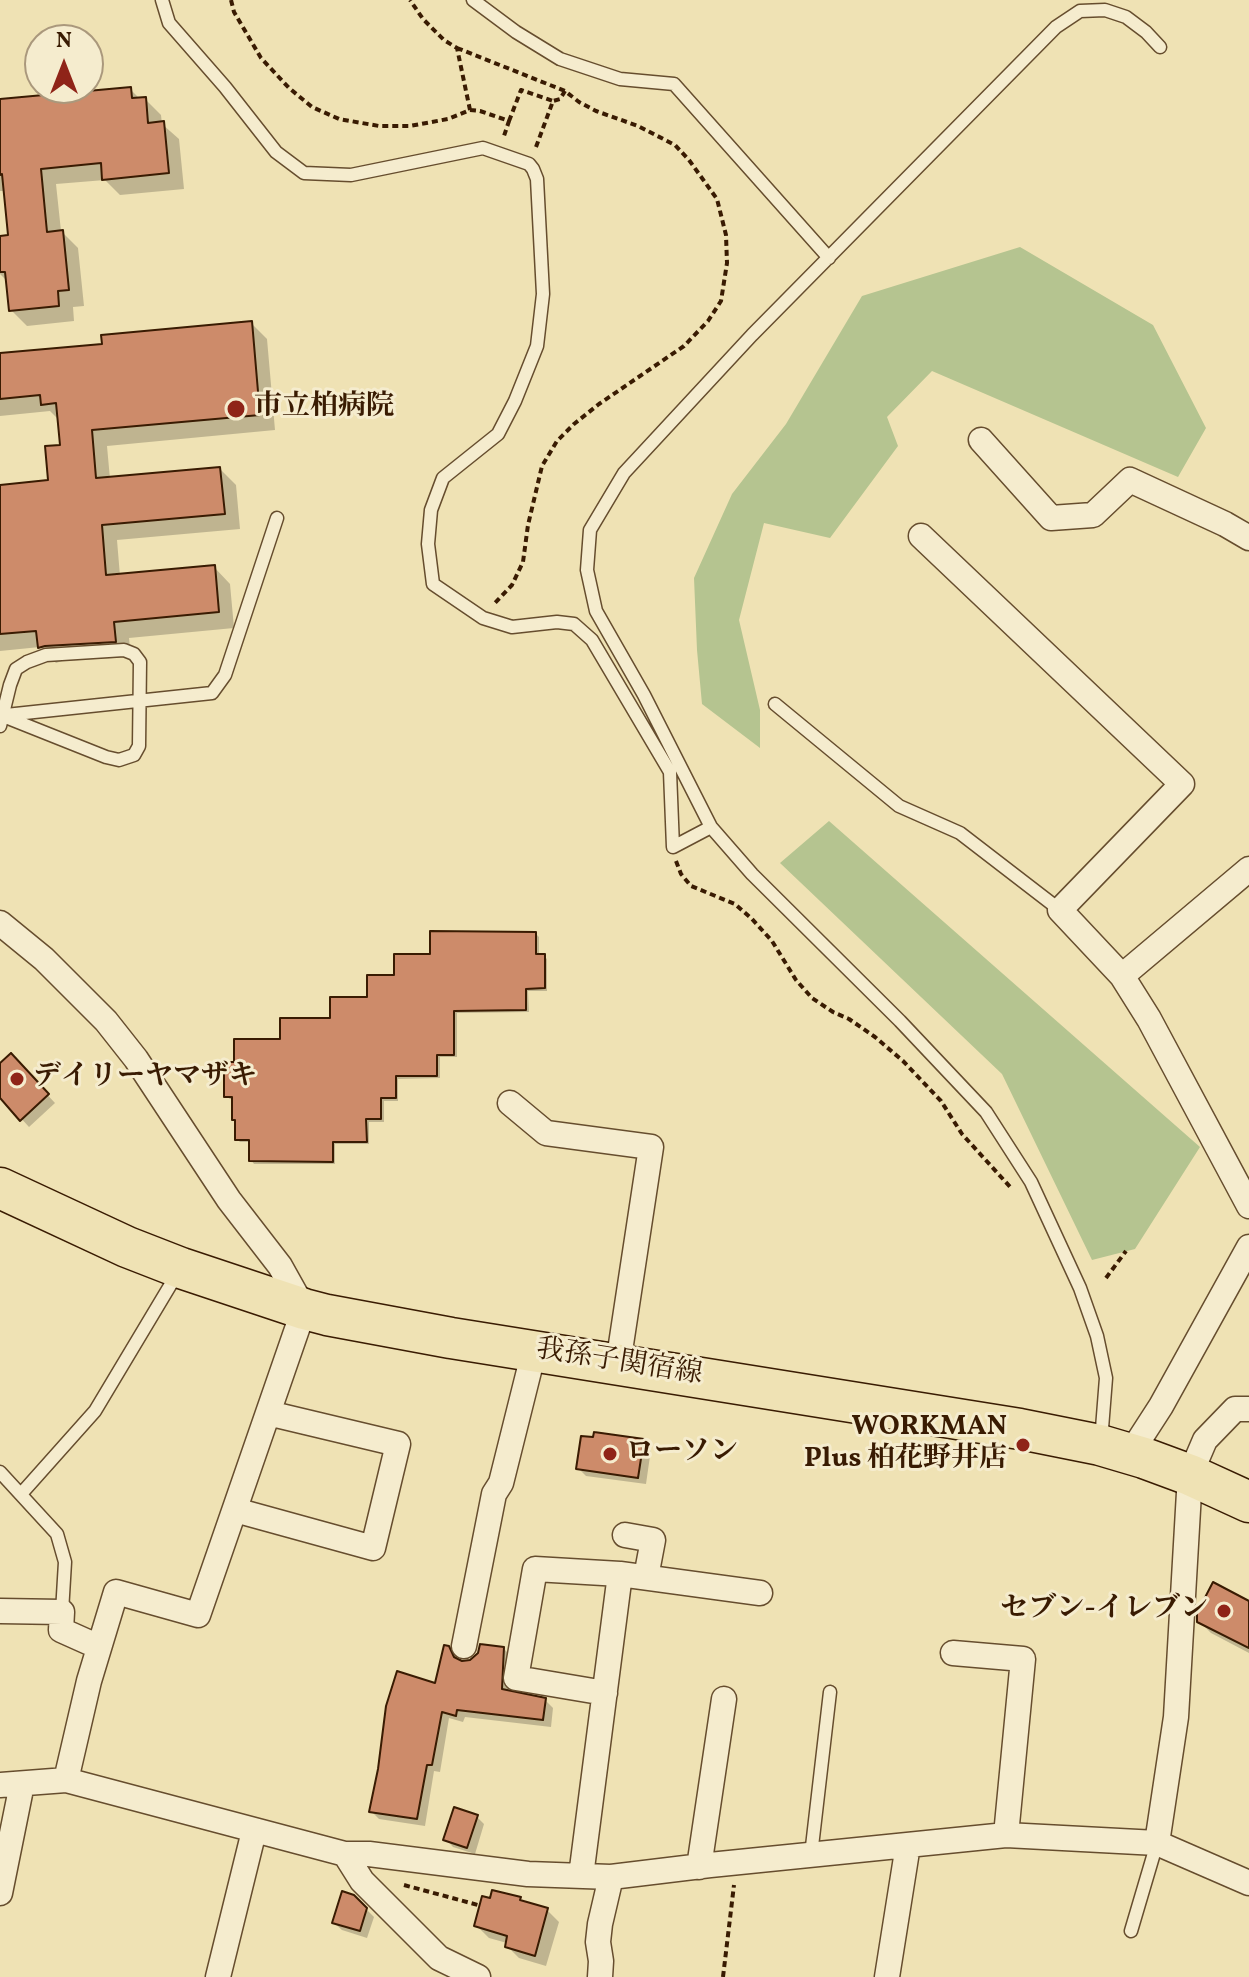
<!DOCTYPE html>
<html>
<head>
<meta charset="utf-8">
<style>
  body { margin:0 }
  #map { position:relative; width:1249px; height:1977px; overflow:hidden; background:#efe2b4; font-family:Vollkorn,serif }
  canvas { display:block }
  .north { position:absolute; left:24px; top:24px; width:80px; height:80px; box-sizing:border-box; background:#f5ecce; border:2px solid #aa987c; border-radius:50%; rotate:0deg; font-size:22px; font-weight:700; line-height:32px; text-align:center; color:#391b02 }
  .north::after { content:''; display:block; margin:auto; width:28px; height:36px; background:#8f2418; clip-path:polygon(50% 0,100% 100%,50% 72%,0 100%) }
</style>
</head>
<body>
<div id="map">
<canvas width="1249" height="1977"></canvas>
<div class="north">N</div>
</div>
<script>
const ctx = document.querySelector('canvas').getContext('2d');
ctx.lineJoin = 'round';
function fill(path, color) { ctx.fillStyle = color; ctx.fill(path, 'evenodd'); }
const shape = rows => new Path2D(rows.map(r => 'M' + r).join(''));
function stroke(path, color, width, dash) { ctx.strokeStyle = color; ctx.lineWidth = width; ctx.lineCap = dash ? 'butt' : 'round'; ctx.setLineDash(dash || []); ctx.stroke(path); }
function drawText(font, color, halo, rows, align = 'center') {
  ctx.font = font + ' Vollkorn,"Noto Serif JP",serif'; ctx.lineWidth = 6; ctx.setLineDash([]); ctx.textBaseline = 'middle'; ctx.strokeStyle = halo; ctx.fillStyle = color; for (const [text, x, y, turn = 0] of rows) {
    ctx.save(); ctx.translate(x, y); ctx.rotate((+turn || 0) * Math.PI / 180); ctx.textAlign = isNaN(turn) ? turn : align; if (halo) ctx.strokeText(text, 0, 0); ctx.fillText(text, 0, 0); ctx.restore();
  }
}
const green = shape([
  [1020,247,1153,325,1206,428,1178,477,932,371,887,417,898,446,830,538,764,523,739,620,760,710,760,748,702,704,697,650,694,578,732,494,786,424,862,296],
  [829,821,1200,1147,1135,1249,1092,1260,1002,1074,780,863]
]);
const shadow = shape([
  [130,89,140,99,145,99,161,115,162,124,179,139,184,189,120,195,105,180,56,184,61,231,78,248,84,306,73,307,74,321,27,326,11,310,8,282,0,274,0,238,10,237,6,191,0,191,0,101],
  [251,323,267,339,275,430,107,446,110,479,220,469,236,485,240,529,117,540,120,576,214,567,230,584,234,628,129,638,131,657,62,661,56,663,40,647,0,651,0,490,50,482,62,447,59,420,50,411,0,416,0,355,104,346],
  [536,934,539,937,539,956,544,956,547,959,547,991,528,991,529,1012,457,1013,457,1057,440,1057,440,1078,398,1079,398,1101,384,1101,384,1122,369,1122,369,1144,335,1144,335,1164,254,1164,251,1160,251,1142,240,1142,237,1139,237,1122,234,1119,234,1099,230,1099,226,1096,236,1064,282,1041,332,1020,369,999,396,977,432,956],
  [11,1056,55,1103,29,1127,0,1095,0,1065],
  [643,1441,651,1449,646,1484,586,1476,578,1468],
  [1249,1603,1249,1653,1211,1633,1199,1621],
  [448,1648,457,1656,459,1661,470,1662,503,1648,511,1656,509,1693,545,1700,553,1708,551,1727,465,1717,463,1722,449,1718,440,1772,434,1771,425,1826,379,1819,371,1811,436,1685],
  [477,1817,484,1824,475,1854,453,1847,446,1839],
  [353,1896,374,1917,367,1938,342,1930,334,1923],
  [520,1899,524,1904,547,1910,559,1922,546,1966,519,1958,507,1946,507,1943,489,1938,477,1926]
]);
const building = shape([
  [131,87,132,98,146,97,148,123,164,121,169,173,102,180,101,163,41,169,47,232,63,230,69,290,58,291,59,306,9,311,5,272,0,272,0,236,8,235,2,174,0,175,0,99,131,87],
  [252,321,260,415,92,430,96,478,220,467,225,514,102,525,106,575,215,565,219,612,114,622,116,642,45,646,38,648,36,631,0,634,0,485,48,480,45,446,60,445,56,403,41,405,40,395,0,399,0,353,102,344,101,335,252,321],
  [430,931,536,932,536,954,545,954,545,988,526,989,526,1010,454,1011,454,1055,437,1055,437,1076,396,1076,396,1098,381,1098,381,1119,366,1119,367,1142,333,1142,333,1162,249,1161,249,1140,235,1140,235,1120,232,1120,232,1097,224,1097,224,1062,234,1062,234,1039,280,1039,280,1018,330,1018,330,997,367,997,367,975,394,975,394,954,430,954,430,931],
  [11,1053,49,1094,20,1121,0,1098,0,1063,11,1053],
  [594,1432,644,1439,638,1478,576,1469,581,1436,593,1437,594,1432],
  [1213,1582,1249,1601,1249,1648,1197,1622,1197,1613,1213,1582],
  [480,1644,504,1647,502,1689,546,1698,543,1720,457,1710,456,1716,442,1712,432,1765,427,1765,417,1819,369,1812,378,1769,386,1706,397,1671,435,1683,444,1645,449,1646,454,1657,462,1661,470,1660,478,1653,480,1644],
  [454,1807,478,1815,467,1848,443,1840,454,1807],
  [492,1890,521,1897,520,1900,548,1908,535,1956,505,1947,507,1936,474,1926,482,1896,490,1898,492,1890],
  [342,1891,354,1895,367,1908,360,1931,332,1923,342,1891]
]);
const path = shape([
  [231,0,234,12,261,58,289,88,312,107,339,119,379,126,410,126,448,119,470,110,457,48,444,40,423,19,410,0],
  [457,48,565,91,579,102,596,111,638,126,675,145,689,160,717,199,726,235,727,263,721,301,708,321,684,346,599,404,574,424,557,441,542,466,528,525,523,562,512,585,493,605],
  [470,110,480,111,509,121,504,136],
  [509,121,521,90,553,101],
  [536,147,553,101,560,99,565,91],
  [676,861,681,874,691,886,735,904,752,919,772,941,796,980,812,998,833,1012,849,1019,875,1037,903,1061,941,1101,962,1134,1012,1189],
  [1106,1278,1126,1251],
  [404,1885,478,1905],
  [723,1977,734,1885]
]);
const lane = shape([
  [162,0,169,23,225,87,276,152,304,173,351,175,483,148,529,164,533,169,537,179,543,294,537,346,515,401,498,434,443,478,431,510,428,544,433,584,483,618,512,627,557,622,574,624,592,640,670,772,673,847,711,827],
  [473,0,516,32,560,59,620,79,674,84,829,258],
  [775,704,899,806,960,833,1060,910],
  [6,715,212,693,225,675,277,518],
  [0,726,10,685,16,669,27,662,46,655,124,650,134,654,140,662,139,746,134,755,119,760,106,757,3,716],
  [1101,1441,1106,1378,1097,1336,1080,1288,1031,1182,986,1112,900,1021,752,874,711,827,644,695,596,611,587,570,590,530,624,473,752,335,1056,27,1080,11,1105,10,1126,17,1146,32,1160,47],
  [0,1472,57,1534,65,1562,62,1612],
  [21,1494,95,1411,177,1274],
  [811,1855,830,1692],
  [1131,1931,1157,1843]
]);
const street = shape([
  [981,440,1051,518,1093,515,1130,480,1225,524,1249,538],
  [921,536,1182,784,1060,910,1122,976],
  [1249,869,1122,976,1149,1019,1249,1206],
  [0,923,44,959,106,1021,136,1059,229,1200,280,1266,304,1309,198,1615,116,1592,89,1681,66,1780],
  [510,1103,546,1133,651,1147,618,1364],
  [1130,1454,1161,1406,1249,1247],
  [235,1510,373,1548,398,1444,268,1413],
  [625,1535,653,1540,646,1577],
  [0,1611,62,1612,61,1630,99,1647],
  [464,1646,494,1494,501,1483,534,1351],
  [953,1653,1023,1659,1006,1835],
  [605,1693,516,1678,535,1569,620,1574,760,1593],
  [0,1785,66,1780,345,1854,369,1854,528,1874,611,1877,710,1865,1006,1835,1157,1843,1249,1883],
  [1157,1843,1176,1717,1190,1475,1205,1440,1235,1409,1249,1409],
  [345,1854,362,1881,439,1958,478,1977],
  [699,1867,724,1699],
  [581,1876,620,1574],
  [0,1893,22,1784],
  [218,1977,254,1831],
  [600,1977,601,1961,598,1942,600,1924,611,1877],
  [887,1977,908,1845]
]);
const primary = shape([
  [0,1188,127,1247,181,1268,304,1309,327,1315,451,1338,1020,1429,1100,1445,1144,1458,1190,1475,1249,1502]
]);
const markers = [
  [236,409,10,"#8f2418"],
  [17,1079,8,"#8f2418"],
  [1023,1445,8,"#8f2418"],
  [610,1454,8,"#8f2418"],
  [1224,1611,8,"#8f2418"]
];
const poiNames = [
  ["市立柏病院",254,409],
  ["デイリーヤマザキ",33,1079],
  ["WORKMAN",1007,1429,"right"],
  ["Plus 柏花野井店",1007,1461,"right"],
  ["ローソン",626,1454],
  ["セブン-イレブン",1208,1611,"right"]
];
const streetNames = [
  ["我孫子関宿線",619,1364,9]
];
fill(green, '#b5c490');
fill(shadow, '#0003');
fill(building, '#cd8b6a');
stroke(building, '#391b02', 2);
stroke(lane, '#664d2e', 15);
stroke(street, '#664d2e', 27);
stroke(primary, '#391b02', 43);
stroke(path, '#391b02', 4, [6, 4]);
stroke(lane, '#f5ecce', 12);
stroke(street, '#f5ecce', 24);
stroke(primary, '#efe2b4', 40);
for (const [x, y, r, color] of markers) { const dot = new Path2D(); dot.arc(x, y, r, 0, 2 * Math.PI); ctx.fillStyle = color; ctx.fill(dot); stroke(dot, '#f5ecce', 3); }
drawText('bold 28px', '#391b02', '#f5ecce', poiNames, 'left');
drawText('28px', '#391b02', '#f5ecce', streetNames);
</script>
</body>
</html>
